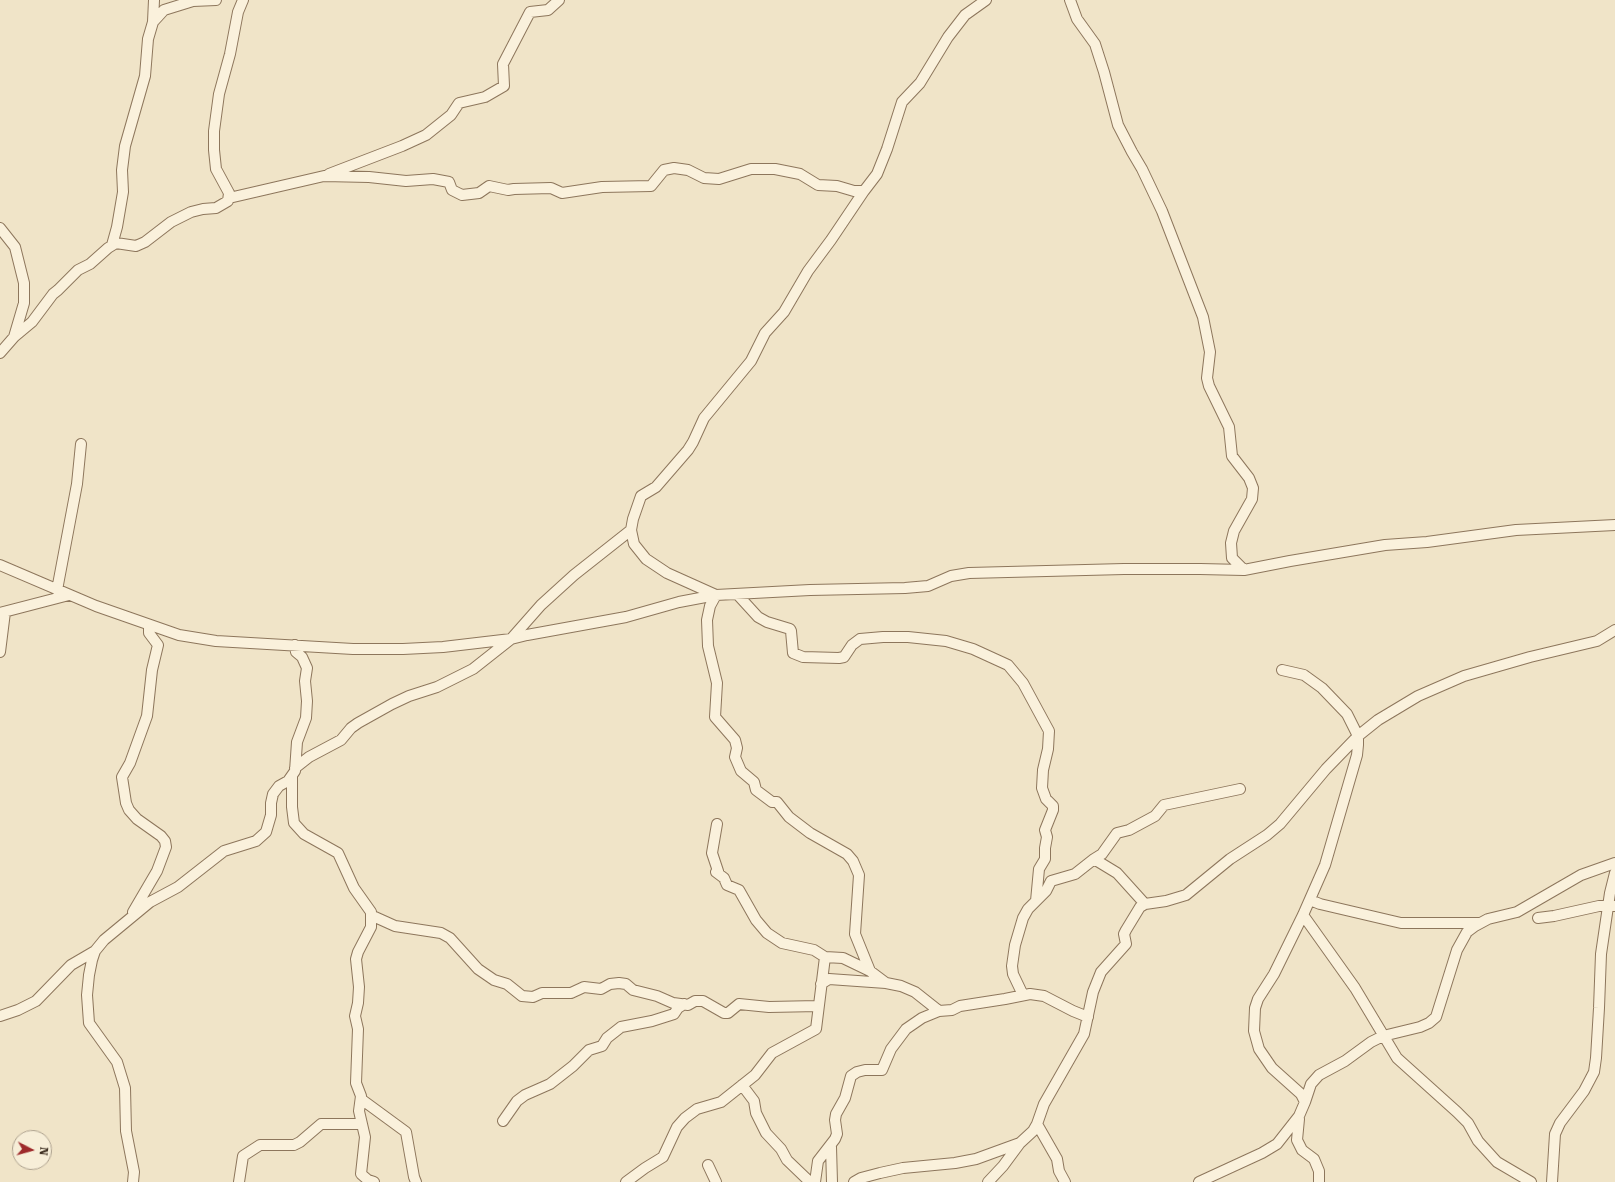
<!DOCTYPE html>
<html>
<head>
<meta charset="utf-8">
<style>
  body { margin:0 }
  #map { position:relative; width:1615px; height:1182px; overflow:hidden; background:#f0e4c8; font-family:"Roboto Serif",serif }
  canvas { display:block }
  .north { position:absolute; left:12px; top:1130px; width:40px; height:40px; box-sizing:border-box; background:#f7eed8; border:1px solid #ada18e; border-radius:50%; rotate:96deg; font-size:11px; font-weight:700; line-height:16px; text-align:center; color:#3d2e20 }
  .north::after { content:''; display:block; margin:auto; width:14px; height:18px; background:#9e2a2b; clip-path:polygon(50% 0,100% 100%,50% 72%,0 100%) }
</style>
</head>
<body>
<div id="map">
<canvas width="1615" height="1182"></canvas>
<div class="north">N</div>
</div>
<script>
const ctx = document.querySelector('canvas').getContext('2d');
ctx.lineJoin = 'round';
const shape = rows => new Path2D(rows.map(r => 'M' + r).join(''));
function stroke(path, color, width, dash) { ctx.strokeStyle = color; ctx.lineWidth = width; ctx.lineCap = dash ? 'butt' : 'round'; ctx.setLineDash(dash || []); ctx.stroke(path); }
const minor = shape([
  [1070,0,1077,19,1095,44,1104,72,1118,125,1132,152,1142,169,1162,211,1203,317,1210,352,1207,378,1209,386,1229,427,1232,456,1249,478,1253,488,1252,499,1234,531,1231,543,1232,558,1244,570],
  [153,22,154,0],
  [329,174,402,146,426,135,451,115,459,103,485,97,504,86,503,64,530,12,548,10,559,0],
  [229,198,324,176,369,177,406,181,433,179,449,182,452,190,462,195,479,193,489,186,508,190,514,189,551,188,562,193,602,187,651,186,664,170,674,168,688,170,704,178,719,179,751,169,775,169,800,174,818,185,837,186,854,191,864,191],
  [0,228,15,247,24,283,24,303,14,337],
  [112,245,117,227,123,192,122,170,125,146,145,76,148,39,153,22,164,10,193,1,216,0],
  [0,353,14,337,32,322,53,294,58,290,78,270,90,264,108,248,116,243,136,246,145,242,171,222,191,212,203,209,216,208,228,201,229,193,216,169,214,150,214,131,219,94,230,54,238,12,243,0],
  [631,530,634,544,646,559,667,573,716,595,710,606,707,620,708,646,717,683,715,717,735,740,737,748,735,757,741,771,754,782,756,790,772,802,777,802,789,817,810,833,847,854,853,861,859,875,855,934,870,971,886,983,901,986,915,992,939,1011],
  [0,565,96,606,179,635,216,641,353,649,403,649,443,647,511,639,527,635,626,617,679,602,716,595,810,590,905,588,928,586,951,576,969,573,1124,569,1200,569,1244,570,1290,561,1385,545,1427,542,1516,530,1615,525],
  [57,590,77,484,81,444],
  [737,594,758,617,767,622,790,629,791,631,793,653,803,657,839,658,844,657,852,645,860,639,883,637,908,637,946,641,973,649,1008,665,1023,683,1049,731,1048,749,1043,770,1042,788,1046,799,1053,806,1053,810,1045,830,1047,837,1045,848,1045,859,1039,869,1036,901],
  [0,613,69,595],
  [0,652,5,612],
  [295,768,309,757,341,740,351,728,358,723,392,704,409,696,437,687,473,669,511,639,541,605,574,575,631,530,633,519,641,496,656,487,688,450,693,442,704,418,751,361,765,333,784,312,808,271,831,240,864,191,877,174,887,149,902,102,920,83,948,37,965,15,986,0],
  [717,824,712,853,718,871,716,872,724,878,727,885,739,890,756,920,767,933,782,943,814,950,825,957,843,958,870,971],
  [1094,859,1102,854,1117,833,1129,830,1155,816,1164,805,1240,789],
  [1310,900,1320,904,1401,923,1480,923],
  [133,912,157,871,166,847,165,841,161,836,137,819,129,810,126,803,122,777,130,763,147,716,152,670,158,645,149,633,149,625],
  [1303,915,1355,988,1397,1058,1457,1112,1468,1123,1478,1141,1497,1162,1531,1182],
  [372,917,375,917,395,926,441,933,450,938,478,969,494,980,507,984,522,996,533,997,542,993,571,993,584,987,601,989,610,984,619,983,626,984,633,990,657,996,673,1003,688,1005,695,1001,703,1001,724,1013,728,1013,739,1004,769,1007,818,1006],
  [1538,918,1554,916,1599,906,1615,906],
  [821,984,829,979,886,983],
  [1023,995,1013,974,1012,966,1015,945,1023,918,1028,909,1046,891,1051,881,1075,874,1094,859,1117,873,1145,904],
  [0,1016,18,1010,36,1001,71,965,95,951],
  [742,1085,754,1101,756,1113,766,1133,781,1149,787,1160,810,1182],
  [361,1099,406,1132,414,1177,416,1182],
  [1305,1102,1311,1084,1319,1075,1345,1061,1371,1042,1383,1036,1420,1027,1429,1023,1436,1017,1457,950,1467,932,1475,926,1488,919,1517,912,1581,875,1615,863],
  [1299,1119,1297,1140,1302,1150,1314,1159,1319,1171,1319,1182],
  [503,1121,517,1101,525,1095,550,1084,573,1066,589,1050,602,1046,607,1038,621,1027,652,1021,674,1014,678,1008,684,1004],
  [362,1124,365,1137,361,1174,368,1180,374,1182],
  [1037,1124,1057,1159,1059,1171,1065,1182],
  [831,1147,832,1182],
  [708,1165,716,1182],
  [133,1182,134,1172,126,1131,125,1088,117,1062,89,1023,87,995,89,975,92,960,95,951,104,940,150,902,178,887,224,851,256,841,266,832,271,815,271,803,273,794,279,786,288,781,295,771,297,742,306,718,307,701,305,681,307,668,302,657,296,652,295,645],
  [239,1182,243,1156,260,1145,294,1145,300,1142,321,1124,362,1124,359,1111,361,1096,356,1083,358,1029,355,1016,358,1003,359,987,356,959,358,952,371,927,371,912,354,888,338,853,304,834,294,823,292,807,292,776],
  [626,1182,645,1168,663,1157,677,1127,685,1118,697,1109,721,1102,755,1075,772,1053,816,1029,825,957],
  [815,1182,818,1161,835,1139,837,1134,835,1120,836,1114,845,1098,851,1076,857,1072,865,1070,882,1070,891,1049,906,1029,922,1018,939,1011,952,1010,960,1006,1005,999,1030,994,1044,996,1073,1011,1088,1017],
  [854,1182,861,1178,880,1173,903,1168,955,1163,976,1159,1020,1143],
  [988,1182,1003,1166,1020,1143,1033,1131,1037,1124,1044,1104,1084,1034,1093,992,1101,972,1126,944,1124,934,1126,930,1140,907,1145,904,1166,901,1186,895,1230,859,1267,835,1280,824,1326,769,1358,736,1378,720,1418,696,1464,676,1530,657,1597,641,1615,630],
  [1199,1182,1262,1153,1277,1144,1299,1116,1305,1102,1301,1094,1272,1068,1259,1049,1254,1031,1255,1008,1258,999,1274,974,1303,915,1325,865,1357,755,1358,745,1358,736,1347,714,1322,688,1304,675,1282,670],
  [1552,1182,1555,1134,1560,1123,1584,1091,1594,1072,1596,1058,1599,1008,1601,954,1610,893,1615,873]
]);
stroke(minor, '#8d765c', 12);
stroke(minor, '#faf1dc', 10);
</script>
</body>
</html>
